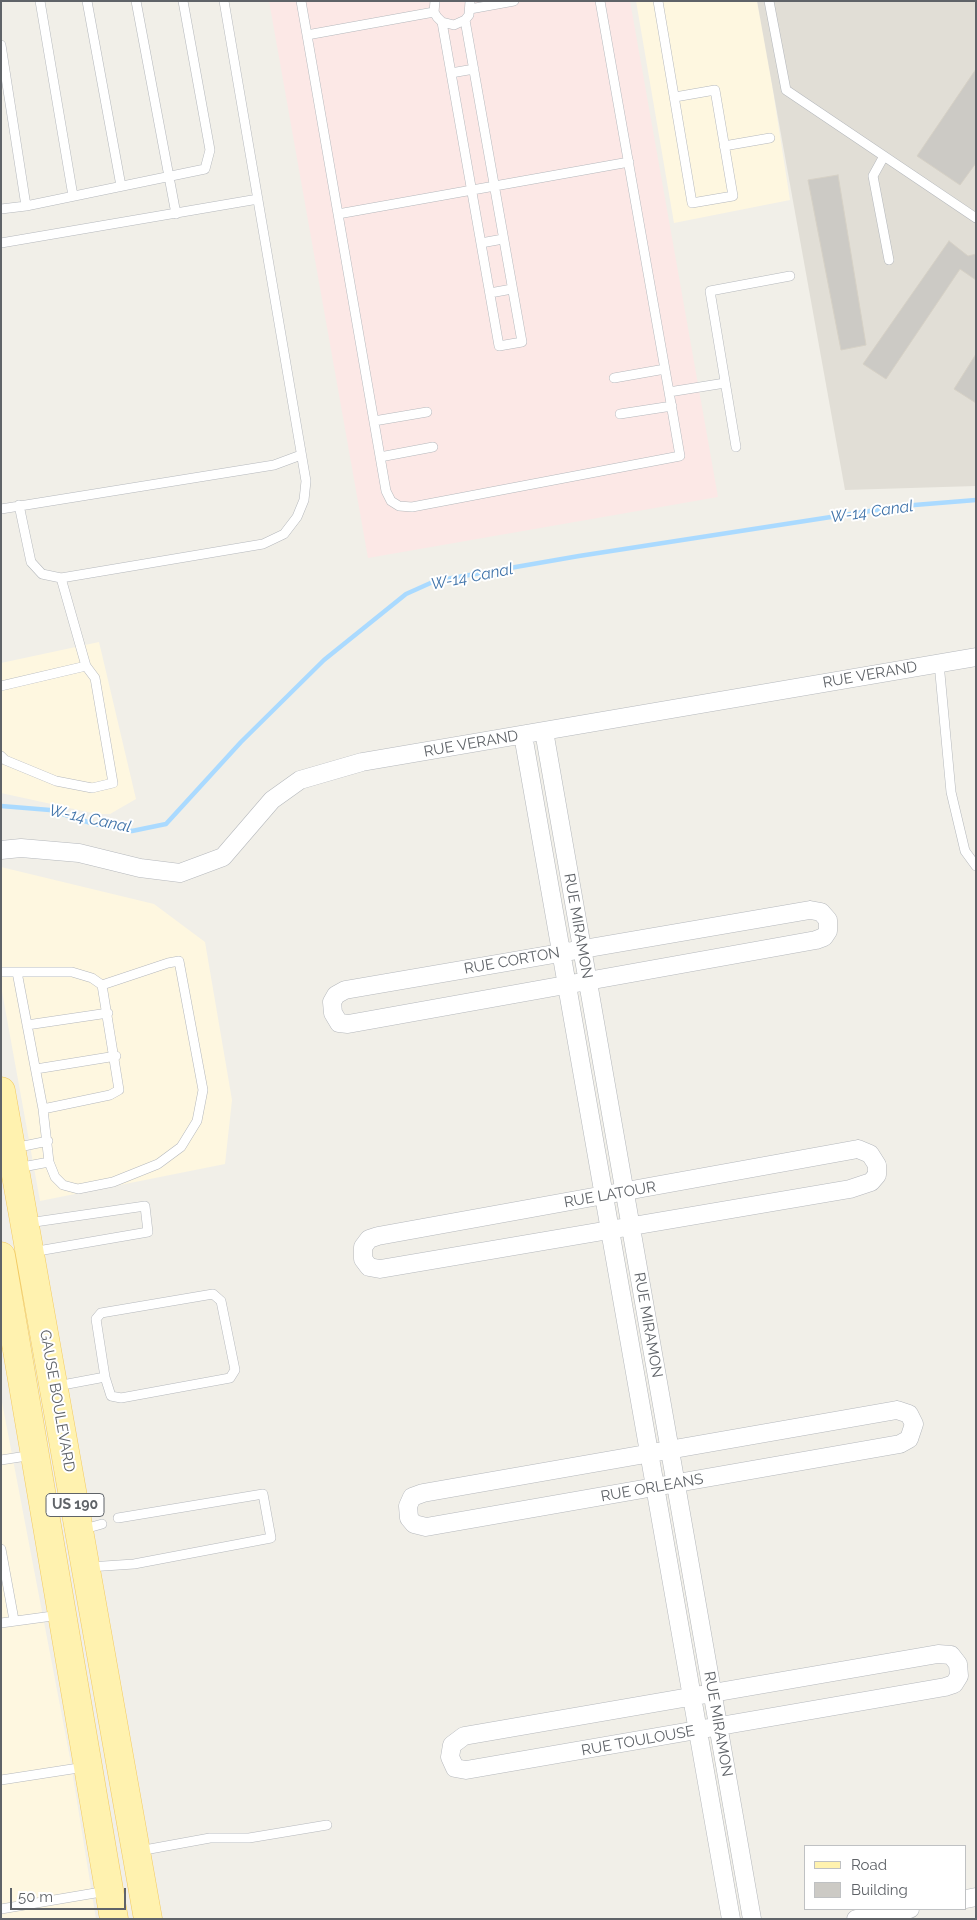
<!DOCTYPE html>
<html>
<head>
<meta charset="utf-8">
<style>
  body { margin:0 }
  #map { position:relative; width:977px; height:1920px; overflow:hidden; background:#f1efe8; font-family:Raleway,sans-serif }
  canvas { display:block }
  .frame { position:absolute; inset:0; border:2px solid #5f6368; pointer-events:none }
  .legend { position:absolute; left:804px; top:1845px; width:162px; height:65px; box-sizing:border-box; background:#fff; border:1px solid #bfc1c3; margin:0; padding:6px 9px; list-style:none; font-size:15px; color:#5f6368 }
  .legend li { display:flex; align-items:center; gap:10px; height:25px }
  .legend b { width:25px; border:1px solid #bfc1c3 }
  .scale { position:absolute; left:10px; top:1888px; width:116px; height:22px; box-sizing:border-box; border:2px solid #5f6368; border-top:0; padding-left:6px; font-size:15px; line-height:18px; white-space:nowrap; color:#5f6368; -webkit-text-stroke:4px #fff; paint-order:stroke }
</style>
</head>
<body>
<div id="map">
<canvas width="977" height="1920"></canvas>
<div class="frame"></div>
<ul class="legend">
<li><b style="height:6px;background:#fff2af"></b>Road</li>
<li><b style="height:14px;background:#cccac5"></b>Building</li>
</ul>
<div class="scale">50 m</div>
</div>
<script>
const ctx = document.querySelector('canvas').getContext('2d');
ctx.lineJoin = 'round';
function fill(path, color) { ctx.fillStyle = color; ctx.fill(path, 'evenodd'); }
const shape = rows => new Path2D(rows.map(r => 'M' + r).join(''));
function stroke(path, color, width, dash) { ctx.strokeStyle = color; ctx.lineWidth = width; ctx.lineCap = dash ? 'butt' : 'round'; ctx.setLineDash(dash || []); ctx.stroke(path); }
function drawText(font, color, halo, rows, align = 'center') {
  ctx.font = font + ' Raleway,sans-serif'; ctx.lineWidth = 4; ctx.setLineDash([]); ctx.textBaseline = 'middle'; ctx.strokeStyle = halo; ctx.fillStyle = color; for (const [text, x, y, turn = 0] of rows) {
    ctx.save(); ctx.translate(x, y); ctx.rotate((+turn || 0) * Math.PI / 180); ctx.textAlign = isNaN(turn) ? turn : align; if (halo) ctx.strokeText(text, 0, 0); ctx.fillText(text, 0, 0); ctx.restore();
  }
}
const commercial = shape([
  [636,1,759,1,790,200,674,223],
  [99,642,136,799,110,814,97,814,1,793,1,663],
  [1,867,154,904,205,942,232,1100,225,1164,40,1201,1,986],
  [1,1397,70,1758,96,1919,1,1919]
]);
const education = shape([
  [757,1,976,1,976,486,845,490]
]);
const medical = shape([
  [269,1,630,1,718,497,368,558]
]);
const stream = shape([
  [1,806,50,810,94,824,132,831,166,824,241,742,324,660,406,594,435,581,579,556,902,506,976,500]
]);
const building = shape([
  [976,69,976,163,960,185,917,156,976,69],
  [838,175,866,345,841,350,808,180,838,175],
  [949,241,968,256,976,254,976,280,960,269,886,379,863,364,949,241],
  [976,354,976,403,954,389,976,354]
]);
const lane = shape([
  [40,1,73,196],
  [87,1,121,186],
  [136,1,176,214],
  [301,1,307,35,434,12],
  [435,1,434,12,437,17,442,22,454,25,465,20,469,15,470,1],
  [600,1,669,392],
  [658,1,692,203,733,196,715,90,675,97],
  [769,1,786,90,976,218],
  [470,9,514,1],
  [442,22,499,346,522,342,465,20],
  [307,35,386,491,391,501,399,506,412,507,680,456,669,392,725,383],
  [1,45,26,206],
  [451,73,474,69],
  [724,146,770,138],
  [884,156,873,176,889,260],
  [1,209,26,206,205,169,210,150,183,1],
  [338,214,629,162],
  [1,243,258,199],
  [481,243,503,239],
  [490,293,512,289],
  [614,378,665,369],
  [620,414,672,406],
  [374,421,427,412],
  [736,447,710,291,790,276],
  [380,457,433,447],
  [19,505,31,562,42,574,61,578,263,544,284,534,297,517,304,500,306,481,224,1],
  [1,509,274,465,301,455],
  [61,578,86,666],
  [939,663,951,792,965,851,976,866],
  [1,686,86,666,95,678,113,783,92,788,56,781,5,760,1,756],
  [1,972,72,972,92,978,102,985,119,1090,110,1095,43,1109],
  [17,972,43,1109,49,1162],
  [27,1025,108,1013],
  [36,1069,116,1056],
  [14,1148,48,1141],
  [17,1168,49,1162,55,1177,63,1185,78,1189,113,1182,158,1164,181,1147,197,1121,203,1090,179,961,168,963,102,985],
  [28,1223,145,1206,148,1232,32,1252],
  [57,1386,105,1377,111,1396,121,1398,230,1378,235,1370,221,1301,213,1294,101,1313,96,1319,105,1377],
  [1,1460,33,1455],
  [81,1530,102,1524],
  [1,1549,14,1620],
  [89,1567,134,1564,271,1538,263,1494,118,1518],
  [1,1623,60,1615],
  [1,1780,85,1767],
  [139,1851,210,1838,249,1838,327,1825],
  [1,1909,107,1891]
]);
const street = shape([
  [544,731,752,1919],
  [523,735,731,1919],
  [1,850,21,848,79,853,140,868,180,873,223,857,272,800,300,780,362,762,976,657],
  [810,910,821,912,828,920,828,931,824,937,816,940,348,1024,339,1023,333,1013,332,1002,336,995,345,990,810,910],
  [858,1149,870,1154,877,1165,877,1175,871,1182,850,1189,380,1269,369,1267,363,1259,363,1247,369,1239,378,1236,858,1149],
  [897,1410,909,1414,914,1424,909,1439,900,1444,426,1527,414,1524,409,1518,408,1506,412,1497,423,1493,897,1410],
  [938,1654,951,1655,958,1664,959,1676,954,1684,945,1687,466,1770,455,1768,450,1757,452,1745,464,1736,938,1654],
  [966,1899,976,1897],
  [856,1919,910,1909]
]);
const primary = shape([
  [1,1091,148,1919],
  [1,1256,114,1919]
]);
const shields = [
  [75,1505,58]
];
const shieldNames = [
  ["US 190",75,1505]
];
const streetNames = [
  ["RUE VERAND",870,675,-10],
  ["RUE VERAND",471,744,-10],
  ["RUE MIRAMON",578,926,80],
  ["RUE CORTON",512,961,-10],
  ["RUE LATOUR",610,1195,-10],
  ["RUE MIRAMON",648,1325,80],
  ["GAUSE BOULEVARD",57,1401,80],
  ["RUE ORLEANS",652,1488,-10],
  ["RUE MIRAMON",718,1724,80],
  ["RUE TOULOUSE",638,1741,-10]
];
const waterNames = [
  ["W-14 Canal",872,512,-8],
  ["W-14 Canal",472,577,-11],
  ["W-14 Canal",90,819,12]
];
fill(commercial, '#fef7e0');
fill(education, '#e1ded6');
fill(medical, '#fce8e6');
stroke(stream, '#aadaff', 4.5);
fill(building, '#cccac5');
stroke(building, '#d6d1c6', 1);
stroke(lane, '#b5b8bc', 10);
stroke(street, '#b5b8bc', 19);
stroke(primary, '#f2c960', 29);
stroke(lane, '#fff', 9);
stroke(street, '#fff', 18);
stroke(primary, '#fff2af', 28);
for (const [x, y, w] of shields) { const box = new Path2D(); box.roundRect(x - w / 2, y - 11.5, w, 23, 4); ctx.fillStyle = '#fff'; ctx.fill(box); stroke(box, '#5f6368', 1); }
drawText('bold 14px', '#5f6368', null, shieldNames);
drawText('15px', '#5f6368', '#fff', streetNames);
drawText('italic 16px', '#4174aa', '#fff', waterNames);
</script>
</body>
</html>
